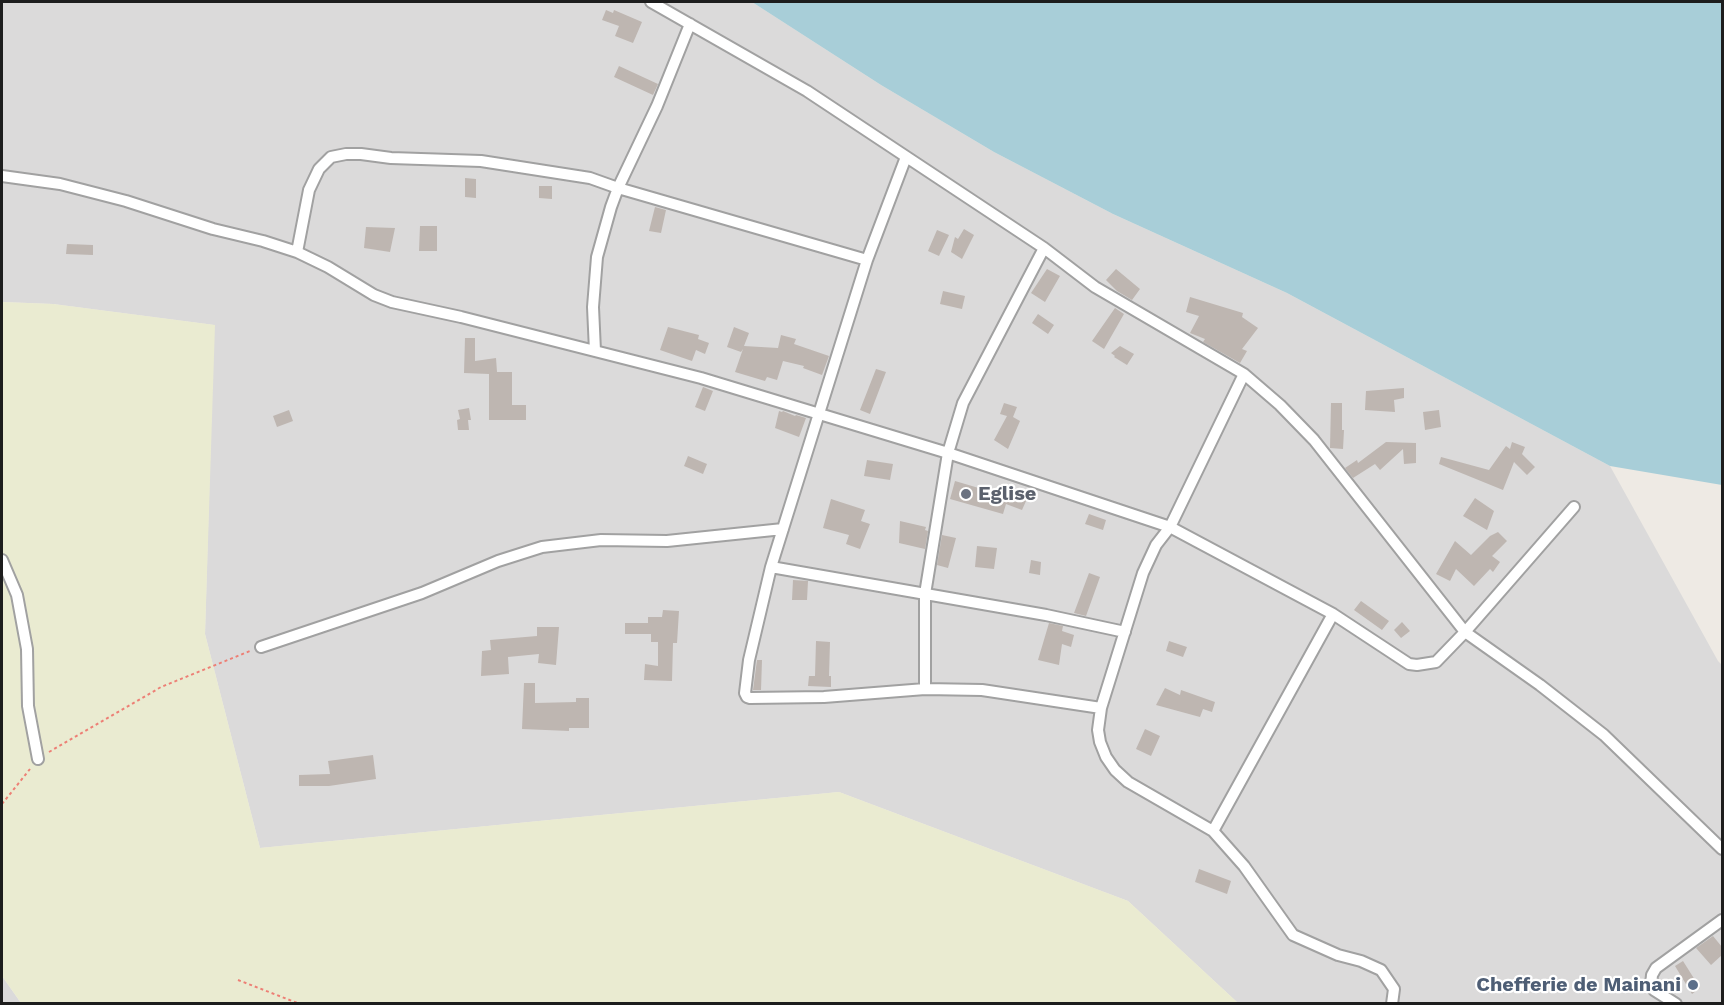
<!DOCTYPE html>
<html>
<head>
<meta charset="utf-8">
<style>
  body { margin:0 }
  #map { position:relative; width:1724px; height:1005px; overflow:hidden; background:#eeeae4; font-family:"Work Sans",sans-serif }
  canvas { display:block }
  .frame { position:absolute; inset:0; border:3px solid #1d1d1d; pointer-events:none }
</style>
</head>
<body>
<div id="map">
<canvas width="1724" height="1005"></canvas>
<div class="frame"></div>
</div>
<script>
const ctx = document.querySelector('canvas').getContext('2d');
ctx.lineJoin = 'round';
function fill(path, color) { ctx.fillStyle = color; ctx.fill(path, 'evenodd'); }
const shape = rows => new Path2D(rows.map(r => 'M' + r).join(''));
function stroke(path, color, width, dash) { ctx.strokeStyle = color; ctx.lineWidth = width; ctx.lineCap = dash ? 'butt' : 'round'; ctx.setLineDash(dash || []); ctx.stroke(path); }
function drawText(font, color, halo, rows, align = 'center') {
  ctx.font = font + ' "Work Sans",sans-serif'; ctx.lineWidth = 4.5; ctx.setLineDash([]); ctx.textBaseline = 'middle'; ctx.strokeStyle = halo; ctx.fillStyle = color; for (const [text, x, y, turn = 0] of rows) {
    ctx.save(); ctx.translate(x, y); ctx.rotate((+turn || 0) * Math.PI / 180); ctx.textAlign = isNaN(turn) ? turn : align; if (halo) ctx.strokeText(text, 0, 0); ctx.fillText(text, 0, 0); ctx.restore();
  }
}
const residential = shape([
  [2,2,752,2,881,85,994,152,1113,214,1287,293,1610,466,1718,661,1722,665,1722,1003,1238,1003,1128,901,839,792,260,848,205,634,214,325,53,304,2,302],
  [2,976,21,1003,2,1003]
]);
const farmland = shape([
  [2,302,53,304,215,325,205,634,260,848,839,792,1128,901,1238,1003,21,1003,2,976]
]);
const water = shape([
  [752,2,1722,2,1722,485,1610,466,1287,293,1113,214,994,152,881,85]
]);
const building = shape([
  [606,10,613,13,614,10,642,22,633,43,615,36,619,26,602,20],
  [619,66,658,84,653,95,614,77],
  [465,178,476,179,476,198,465,197],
  [539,186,552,186,552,199,539,198],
  [655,207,666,210,661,233,649,231],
  [420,226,437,226,437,251,419,251],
  [366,227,395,228,390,252,364,248],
  [964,229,974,235,962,259,951,252,955,237,958,239],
  [937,230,949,235,939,256,928,251],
  [67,244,93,245,93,255,66,254],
  [1047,269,1060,276,1045,302,1031,293],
  [1116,269,1140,289,1132,300,1117,291,1106,280],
  [943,291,965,296,962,309,940,304],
  [1190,297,1243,313,1242,317,1258,328,1242,349,1247,351,1240,363,1203,342,1205,339,1190,333,1199,316,1186,312],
  [1115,308,1124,314,1104,349,1092,341],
  [1038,314,1054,325,1048,334,1032,323],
  [668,327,699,335,698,339,709,343,705,354,696,350,692,361,660,350],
  [734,327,749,333,744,346,778,348,781,335,796,339,794,344,829,356,822,375,803,368,804,366,783,361,777,380,767,377,765,381,735,372,743,349,741,352,727,347],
  [465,338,475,338,475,361,496,358,497,372,512,372,512,405,526,405,526,420,489,420,489,374,464,373],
  [1120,346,1134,354,1127,365,1114,357,1115,356,1111,353],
  [876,369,886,372,870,414,860,410],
  [703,387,713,391,705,411,695,407],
  [1404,388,1404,398,1394,400,1395,412,1365,410,1366,391],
  [1004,403,1017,407,1013,417,1020,421,1008,449,994,440,1007,416,1000,414],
  [1331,403,1342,403,1342,430,1344,430,1343,449,1330,448],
  [469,408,471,420,468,420,469,430,458,430,457,420,460,419,458,410],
  [289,410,293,421,277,427,273,416],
  [1439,410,1441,427,1425,430,1423,412],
  [779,411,782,412,783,411,795,416,796,415,806,418,799,437,775,428],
  [1386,442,1416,443,1416,463,1404,464,1403,449,1380,470,1375,464,1353,478,1345,468,1357,460,1358,463],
  [1512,442,1525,447,1522,454,1535,467,1527,475,1514,462,1503,490,1439,464,1441,457,1489,470,1506,446,1510,449],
  [688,456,707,464,703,474,684,466],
  [867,460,893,464,890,480,864,476],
  [955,481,999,494,1001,486,1030,492,1022,510,1006,504,1003,514,950,499],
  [1475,498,1494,511,1487,530,1463,516],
  [831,499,865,510,861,521,870,524,860,549,846,544,849,535,823,528],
  [1089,514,1106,520,1103,530,1085,524],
  [900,521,926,527,925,530,928,531,925,549,899,543],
  [1498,532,1507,541,1492,556,1500,562,1493,572,1490,569,1474,586,1456,569,1450,581,1436,574,1455,541,1471,555,1490,536],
  [942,535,956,538,948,568,937,565],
  [977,546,997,548,994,569,975,567],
  [1031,560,1041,562,1040,575,1029,573],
  [1089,573,1100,577,1086,616,1074,613],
  [793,580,808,581,807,600,792,600],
  [1361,601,1389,621,1382,630,1354,610],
  [663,610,679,611,677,643,673,643,672,681,644,680,645,664,658,666,658,642,651,642,651,634,625,634,625,623,648,623,648,617,662,617],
  [1402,622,1410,631,1401,638,1394,630],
  [1049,623,1063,626,1062,631,1074,635,1071,647,1062,644,1059,665,1038,660],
  [537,627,559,627,556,665,538,663,539,654,508,657,509,674,481,676,482,651,491,650,490,640,537,636],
  [816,641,830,642,829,676,831,676,831,687,808,686,809,676,815,676],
  [1169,641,1187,647,1183,657,1166,651],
  [757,660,762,660,761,690,753,690],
  [524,683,535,683,535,703,576,702,576,698,589,698,589,728,569,728,569,731,522,729],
  [1165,688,1180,695,1181,690,1215,702,1212,712,1203,709,1200,717,1156,705],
  [1145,729,1160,736,1151,756,1136,749],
  [373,755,376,779,329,786,299,786,299,775,330,774,328,761],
  [1199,869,1231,881,1227,894,1195,882],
  [1713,936,1722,947,1722,955,1711,965,1696,948],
  [1683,961,1700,988,1692,994,1675,966]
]);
const path = shape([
  [49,752,161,687,250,651],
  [2,804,30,769],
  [238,980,300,1004]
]);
const street = shape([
  [651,2,807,91,1044,248,1095,287,1244,374,1280,405,1314,440,1465,632,1540,685,1604,735,1722,849],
  [690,24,657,106,618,188,867,260],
  [906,157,867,260,771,567,749,660,745,693,747,697,750,698,824,697,925,689,982,690,1101,708,1143,573,1156,545,1170,527,1244,374],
  [2,176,60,184,126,201,213,229,263,241,297,252,328,267,374,295,392,302,461,317,701,378,948,453,1170,527,1333,614,1409,664,1417,665,1436,662,1465,632,1574,507],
  [297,252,309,190,319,169,331,157,346,154,361,154,391,158,481,161,590,178,618,188,611,207,597,257,593,307,595,351],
  [2,560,17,595,27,649,28,706,38,759],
  [771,567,1046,615,1125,632],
  [261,647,422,593,498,561,542,547,601,540,667,541,783,529],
  [925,689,925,594,948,453,963,403,1044,248],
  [1101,708,1098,730,1100,742,1106,757,1115,770,1128,782,1213,831,1244,866,1293,935,1338,955,1361,961,1381,970,1394,989,1392,1004],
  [1213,831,1333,614],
  [1676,1004,1654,990,1651,985,1652,975,1656,968,1722,920]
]);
const markers = [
  [966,494,6,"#6b7280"],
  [1693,985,6,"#5c6f8a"]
];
const worshipNames = [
  ["Eglise",978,494]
];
const serviceNames = [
  ["Chefferie de Mainani",1681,985]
];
fill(residential, '#dbdada');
fill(farmland, '#eaebd1');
fill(water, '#a8ced8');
fill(building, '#beb6b1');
stroke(street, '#a1a1a1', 14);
stroke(path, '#ed7f75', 2, [3, 3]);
stroke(street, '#fff', 10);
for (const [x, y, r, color] of markers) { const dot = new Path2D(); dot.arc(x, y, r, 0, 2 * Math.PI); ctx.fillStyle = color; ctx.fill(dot); stroke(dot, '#fff', 2); }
drawText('bold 20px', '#5b616d', '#fff', worshipNames, 'left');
drawText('bold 20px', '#4e5e75', '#fff', serviceNames, 'right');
</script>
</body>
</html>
